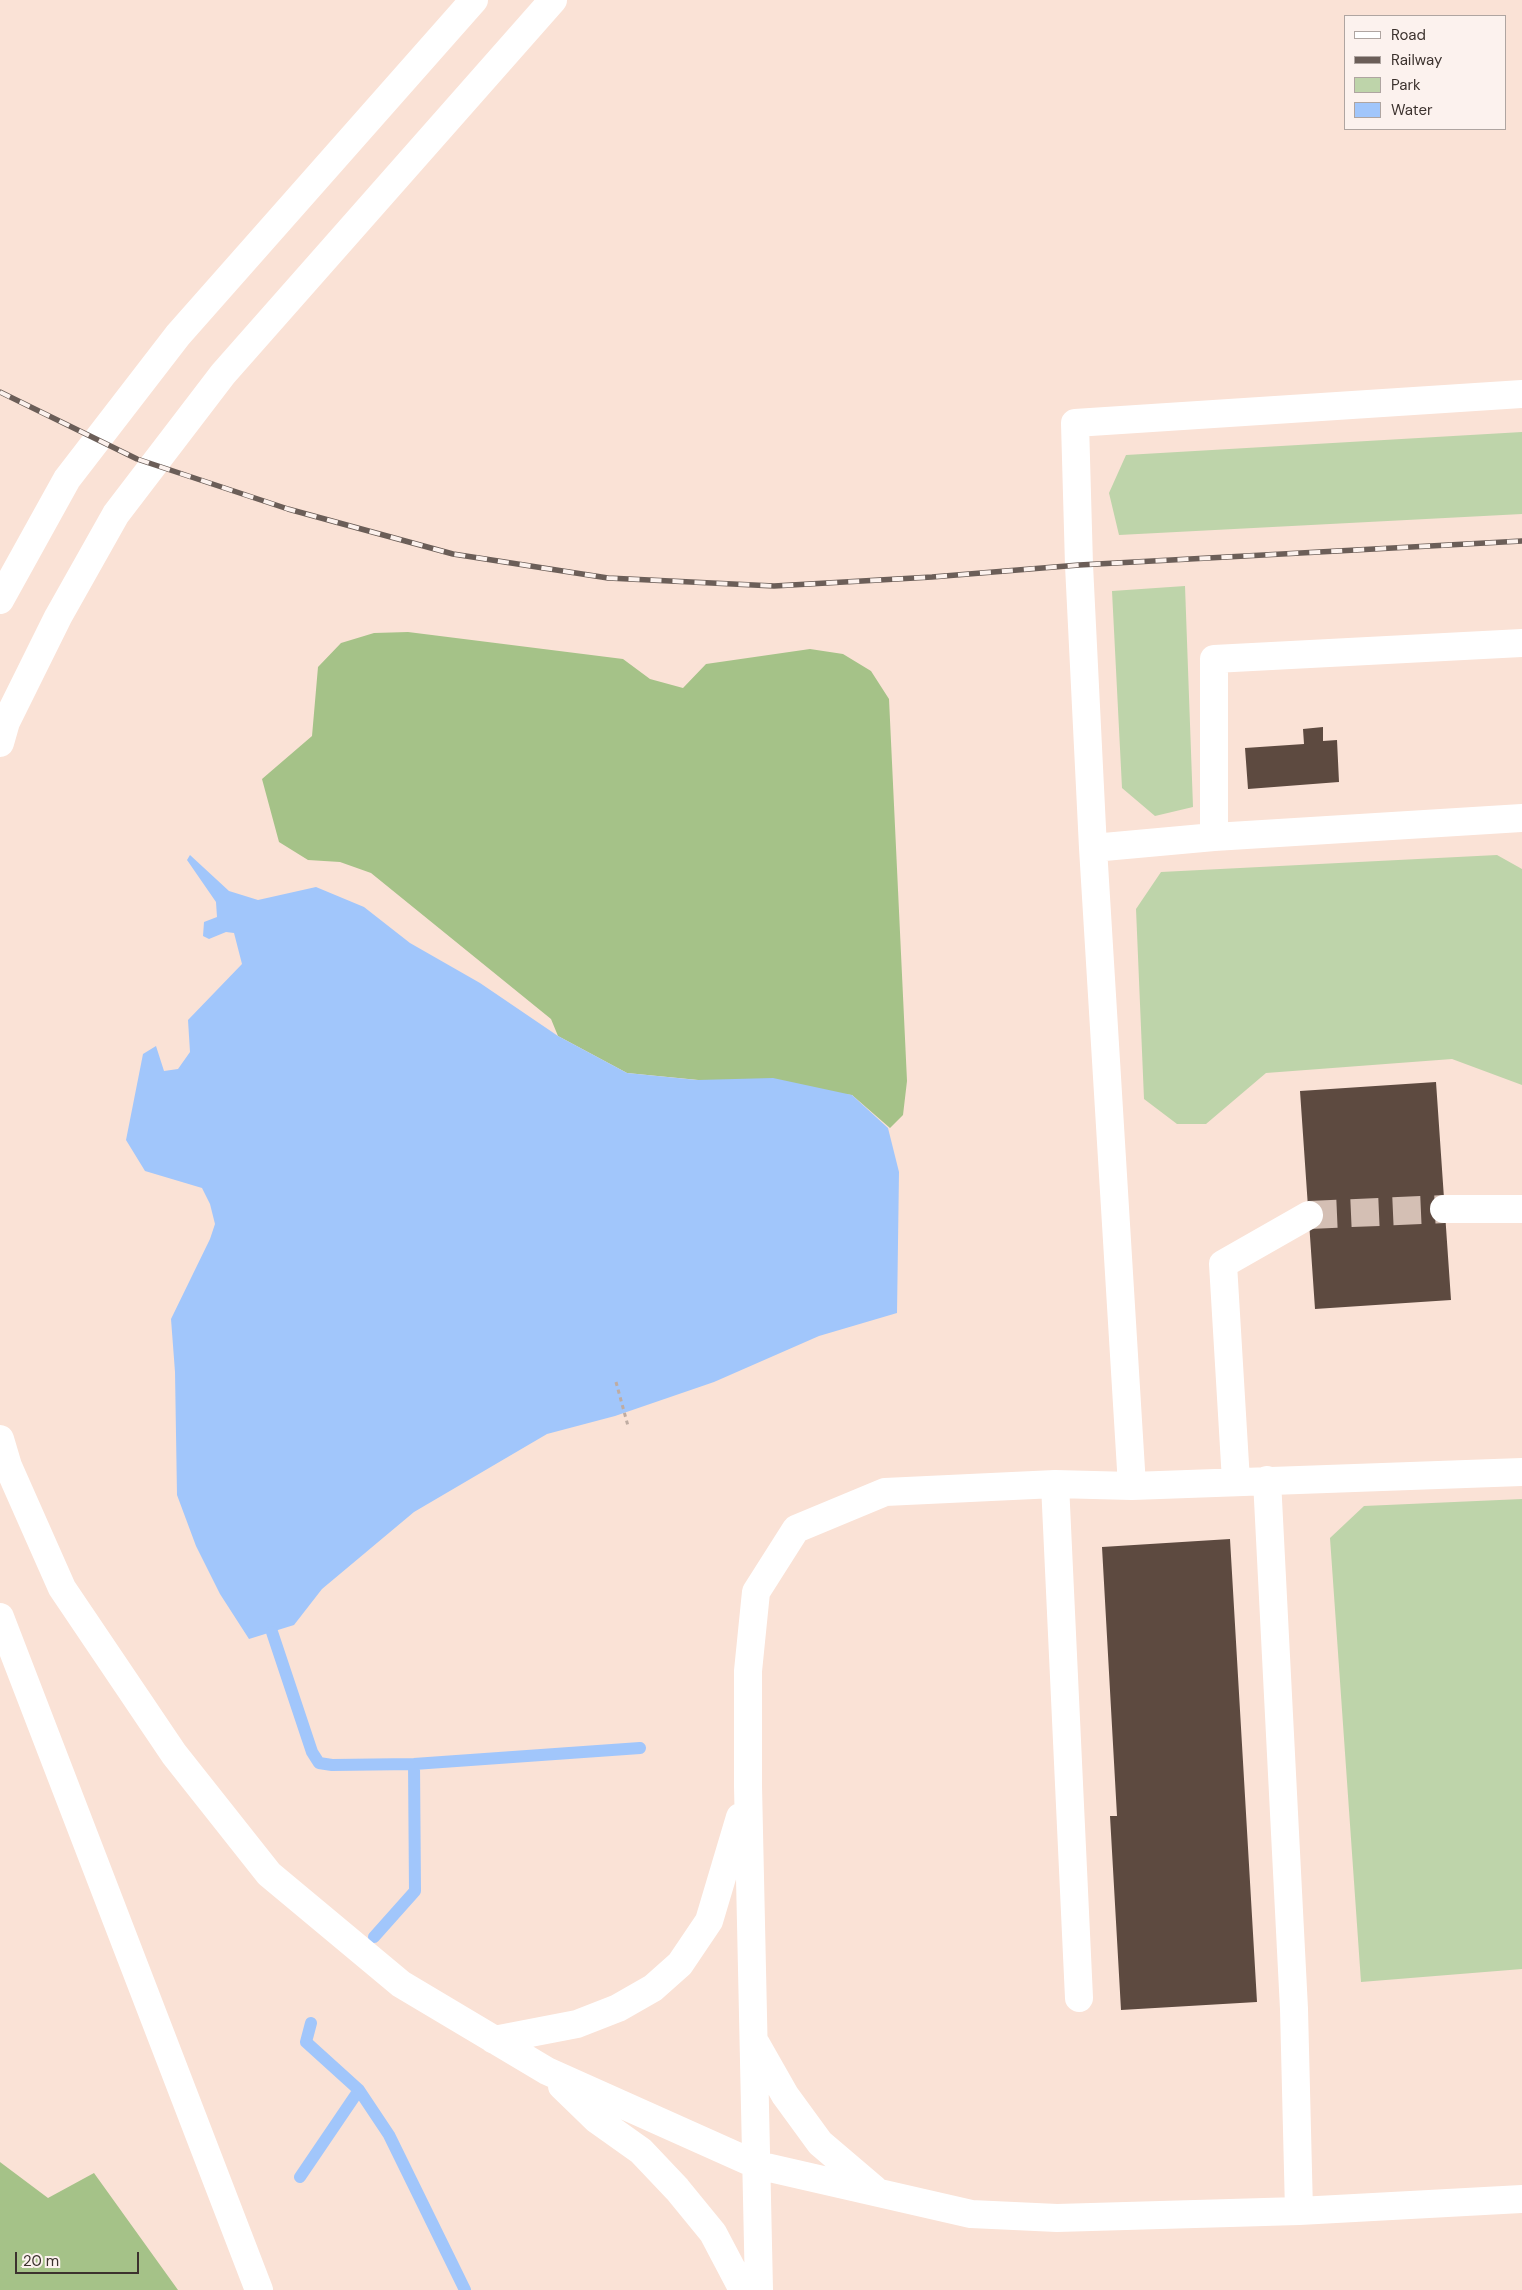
<!DOCTYPE html>
<html>
<head>
<meta charset="utf-8">
<style>
  body { margin:0 }
  #map { position:relative; width:1522px; height:2290px; overflow:hidden; background:#fae2d6; font-family:"DM Sans",sans-serif }
  canvas { display:block }
  .legend { position:absolute; left:1344px; top:15px; width:162px; height:115px; box-sizing:border-box; background:#fcf2ee; border:1px solid #afa5a1; margin:0; padding:6px 9px; list-style:none; font-size:15px; color:#3c322e }
  .legend li { display:flex; align-items:center; gap:10px; height:25px }
  .legend b { width:25px; border:1px solid #afa5a1 }
  .scale { position:absolute; left:15px; top:2252px; width:124px; height:22px; box-sizing:border-box; border:2px solid #3c322e; border-top:0; padding-left:6px; font-size:15px; line-height:18px; white-space:nowrap; color:#3c322e; -webkit-text-stroke:4px #fcf2ee; paint-order:stroke }
</style>
</head>
<body>
<div id="map">
<canvas width="1522" height="2290"></canvas>
<ul class="legend">
<li><b style="height:6px;background:#fff"></b>Road</li>
<li><b style="height:6px;background:#6b5e58"></b>Railway</li>
<li><b style="height:14px;background:#bed4aa"></b>Park</li>
<li><b style="height:14px;background:#a1c6fb"></b>Water</li>
</ul>
<div class="scale">20 m</div>
</div>
<script>
const ctx = document.querySelector('canvas').getContext('2d');
ctx.lineJoin = 'round';
function fill(path, color) { ctx.fillStyle = color; ctx.fill(path, 'evenodd'); }
const shape = rows => new Path2D(rows.map(r => 'M' + r).join(''));
function stroke(path, color, width, dash) { ctx.strokeStyle = color; ctx.lineWidth = width; ctx.lineCap = dash ? 'butt' : 'round'; ctx.setLineDash(dash || []); ctx.stroke(path); }
const green = shape([
  [1522,432,1522,514,1119,535,1109,493,1126,455],
  [1185,586,1193,807,1155,816,1122,788,1112,591],
  [1497,855,1522,869,1522,1085,1452,1059,1266,1073,1206,1124,1177,1124,1144,1099,1136,909,1161,872],
  [1522,1499,1522,1969,1361,1982,1330,1538,1364,1506]
]);
const forest = shape([
  [408,632,623,659,650,679,683,688,706,664,810,649,843,654,871,671,889,699,907,1081,903,1115,890,1128,852,1095,627,1073,558,1036,551,1019,371,873,340,862,308,860,279,842,262,779,312,736,318,667,341,643,374,633],
  [0,2162,48,2198,94,2173,178,2290,0,2290]
]);
const water = shape([
  [190,855,229,891,258,900,316,887,364,907,410,943,480,983,558,1036,627,1073,697,1080,773,1078,852,1095,888,1128,899,1172,897,1313,819,1336,714,1382,615,1416,547,1434,414,1512,322,1589,294,1625,249,1639,220,1594,196,1546,177,1495,175,1372,171,1319,210,1239,215,1224,210,1204,202,1188,145,1171,126,1140,143,1054,156,1046,164,1071,178,1069,190,1052,188,1020,242,964,234,933,226,932,209,939,203,936,204,922,217,917,216,902,187,860]
]);
const stream = shape([
  [272,1632,312,1752,319,1763,332,1765,414,1764,640,1748],
  [374,1937,415,1891,414,1764],
  [311,2023,306,2042,359,2090,389,2135,465,2290],
  [300,2177,359,2090]
]);
const building = shape([
  [1323,727,1323,741,1337,740,1339,782,1248,789,1245,748,1304,744,1303,729],
  [1436,1082,1451,1300,1315,1309,1300,1091],
  [1230,1539,1257,2002,1121,2010,1110,1816,1117,1816,1102,1547]
]);
const minorTunnel = shape([
  [1309,1215,1444,1209]
]);
const path = shape([
  [616,1382,628,1426]
]);
const minor = shape([
  [0,600,67,479,178,335,474,0],
  [0,743,6,722,58,617,116,514,223,374,553,0],
  [1214,837,1214,659,1522,643],
  [1093,848,1214,837,1522,818],
  [1444,1209,1522,1209],
  [0,1439,8,1466,62,1588,174,1754,269,1874,401,1984,547,2071,757,2165,971,2214,1057,2218,1299,2211,1522,2199],
  [1267,1480,1294,2009,1299,2211],
  [1236,1481,1223,1264,1309,1215],
  [1055,1484,1079,1998],
  [1132,1486,1093,848,1079,565,1075,423,1522,394],
  [0,1617,259,2290],
  [494,2040,577,2024,618,2008,653,1988,680,1964,709,1921,740,1817],
  [756,2044,785,2095,820,2143,874,2189],
  [562,2086,596,2119,641,2151,677,2189,713,2233,743,2290],
  [759,2290,748,1786,748,1671,756,1592,796,1529,885,1492,1055,1484,1132,1486,1522,1472]
]);
const rail = shape([
  [0,392,137,459,288,509,453,554,608,578,774,586,932,577,1079,565,1522,541]
]);
fill(green, '#bed4aa');
fill(forest, '#a5c288');
fill(water, '#a1c6fb');
stroke(stream, '#a1c6fb', 12);
fill(building, '#5d4a40');
stroke(minorTunnel, '#d4bfb4', 28, [28, 14]);
stroke(path, '#bfaca2', 3, [4, 4]);
stroke(minor, '#fff', 28);
stroke(rail, '#6b5e58', 5.5);
stroke(rail, '#fcf2ee', 4, [11]);
</script>
</body>
</html>
